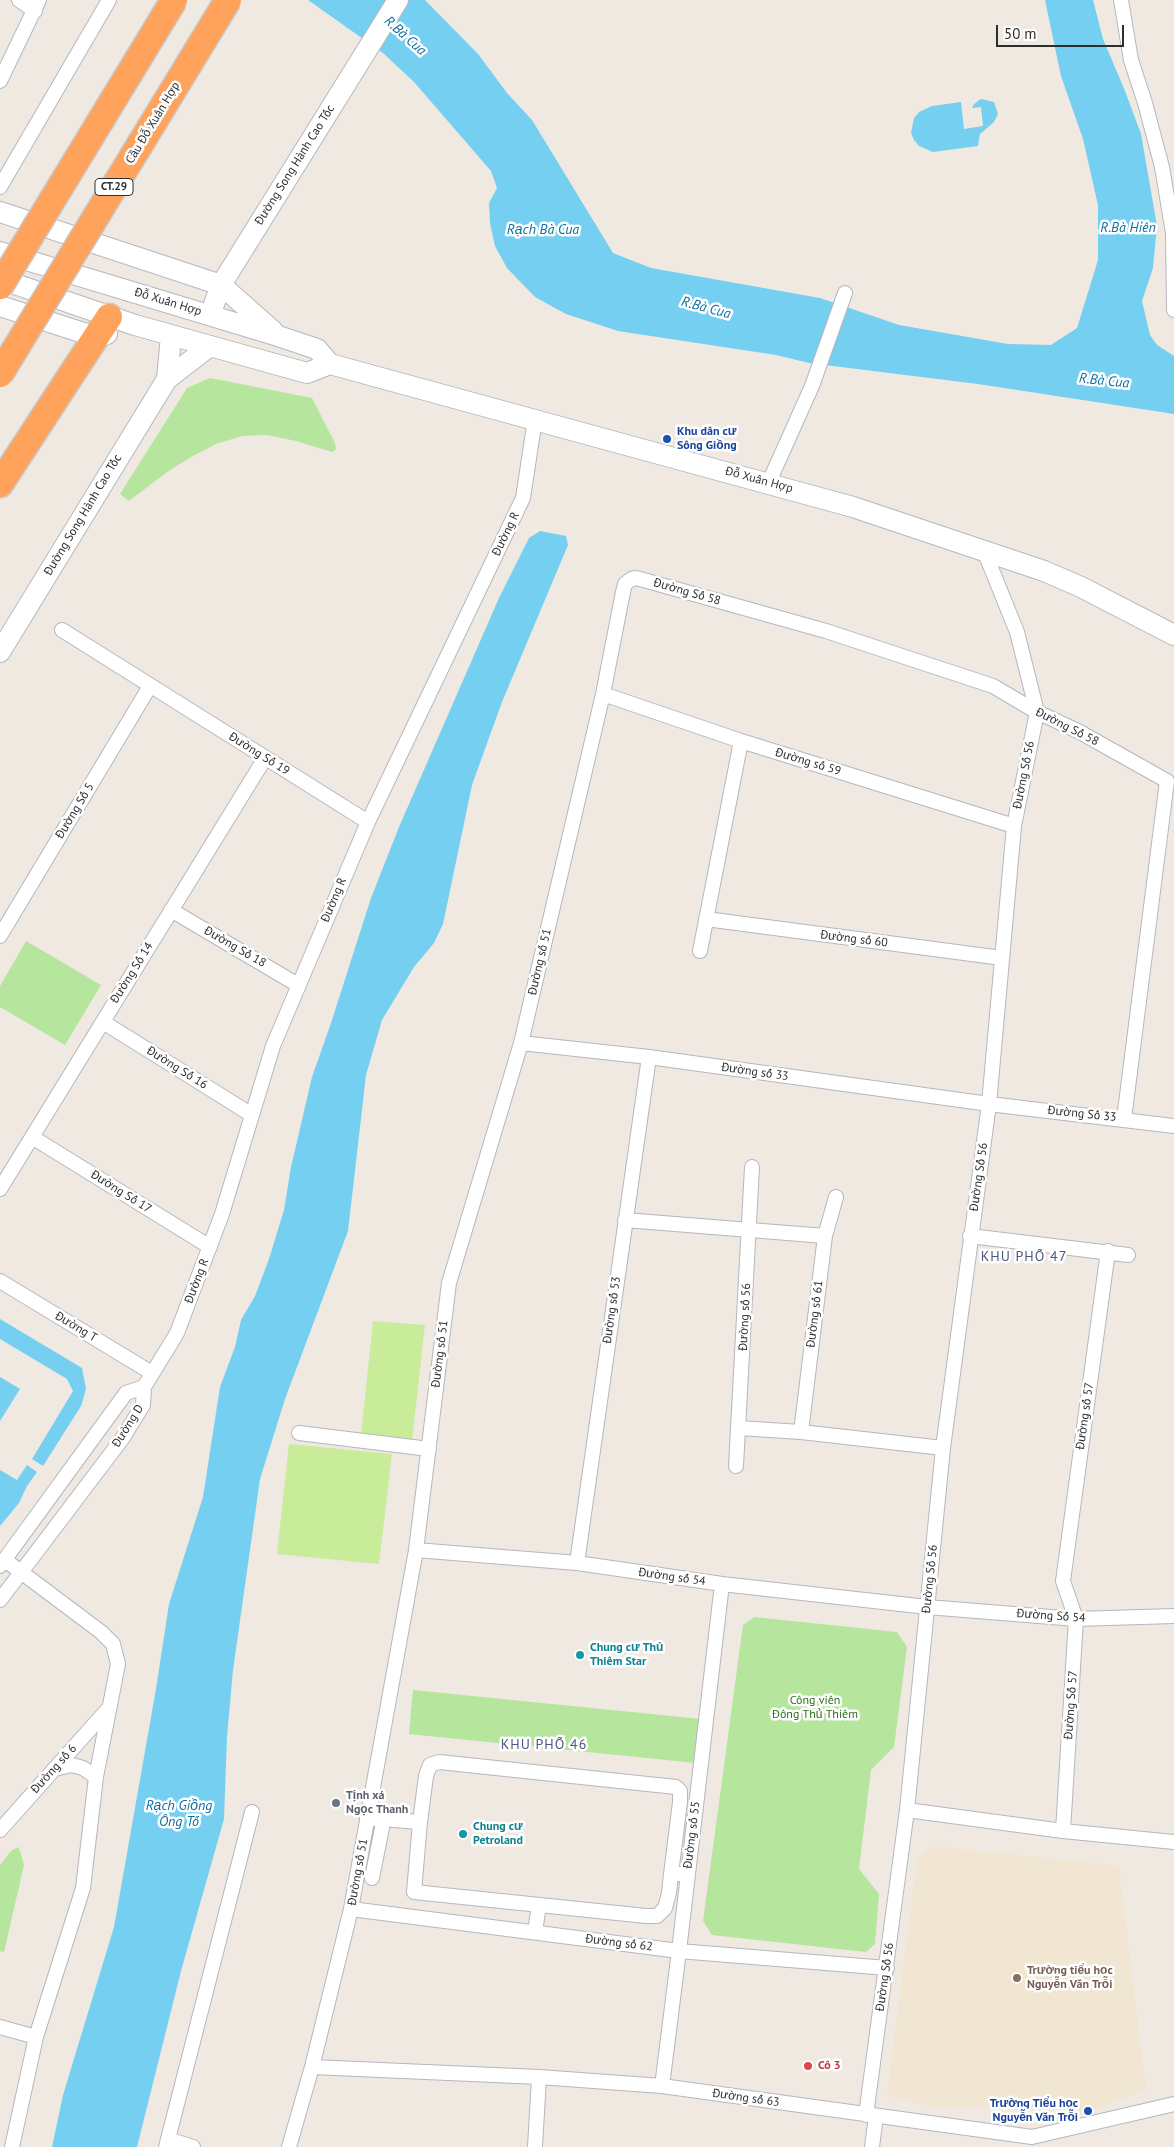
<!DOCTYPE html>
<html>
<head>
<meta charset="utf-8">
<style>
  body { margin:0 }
  #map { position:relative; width:1174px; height:2147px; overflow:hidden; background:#efe9e1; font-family:"PT Sans",sans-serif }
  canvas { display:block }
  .scale { position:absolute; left:996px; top:25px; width:128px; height:22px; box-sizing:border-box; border:2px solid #2e2e2e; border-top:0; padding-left:6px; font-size:15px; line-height:18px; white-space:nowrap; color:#2e2e2e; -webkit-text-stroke:4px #fff; paint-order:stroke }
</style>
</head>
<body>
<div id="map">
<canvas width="1174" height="2147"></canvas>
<div class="scale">50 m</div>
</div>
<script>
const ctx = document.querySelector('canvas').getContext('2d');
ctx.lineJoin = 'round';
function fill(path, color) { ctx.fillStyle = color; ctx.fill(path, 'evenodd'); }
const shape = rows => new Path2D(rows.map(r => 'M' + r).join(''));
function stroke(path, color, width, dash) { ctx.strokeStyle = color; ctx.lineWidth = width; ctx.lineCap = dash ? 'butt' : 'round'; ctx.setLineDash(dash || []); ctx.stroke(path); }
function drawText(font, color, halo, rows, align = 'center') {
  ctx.font = font + ' "PT Sans",sans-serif'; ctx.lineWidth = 5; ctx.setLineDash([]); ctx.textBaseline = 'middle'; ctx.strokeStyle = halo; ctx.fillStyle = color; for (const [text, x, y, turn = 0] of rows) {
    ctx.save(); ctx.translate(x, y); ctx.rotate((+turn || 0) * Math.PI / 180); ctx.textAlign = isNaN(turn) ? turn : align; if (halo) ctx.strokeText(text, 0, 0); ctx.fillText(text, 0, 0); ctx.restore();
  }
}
const education = shape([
  [931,1846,1119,1866,1146,2090,1082,2113,1005,2107,936,2108,887,2095,917,1860]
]);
const green = shape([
  [210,378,312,398,335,443,336,449,332,452,296,441,267,435,242,436,216,444,191,457,167,472,129,501,120,494,187,388],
  [26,941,101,985,65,1045,0,1007,0,986],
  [754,1617,897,1632,907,1647,894,1747,871,1770,859,1869,879,1894,875,1944,866,1952,712,1935,703,1921,743,1625],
  [413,1690,701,1719,696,1763,409,1734],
  [19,1847,24,1865,4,1952,0,1951,0,1865,12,1850]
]);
const pitch = shape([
  [373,1321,425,1325,412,1441,361,1435],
  [289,1444,392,1454,379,1564,277,1554]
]);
const water = shape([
  [308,0,425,0,478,54,507,93,532,120,613,253,651,268,820,298,899,325,1008,344,1051,345,1077,328,1098,260,1098,205,1083,139,1061,76,1045,0,1093,0,1103,39,1125,91,1141,134,1157,226,1153,268,1142,301,1150,335,1157,345,1174,356,1174,414,978,384,809,363,776,355,618,331,566,314,535,297,507,268,495,246,490,223,489,203,497,188,491,171,414,82,383,53],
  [981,99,994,102,998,114,994,122,980,134,978,146,933,152,919,146,914,140,911,133,914,118,919,112,932,106,961,102,964,129,983,126,981,107,972,108,974,104],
  [540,531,566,536,568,545,502,702,472,785,443,924,434,943,414,967,382,1020,366,1075,348,1231,285,1399,260,1479,233,1670,227,1737,224,1819,181,1971,137,2147,52,2147,63,2095,114,1927,156,1689,169,1604,203,1497,220,1387,235,1347,241,1320,255,1296,269,1259,284,1210,291,1167,312,1077,331,1023,371,898,399,827,499,598,529,538],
  [0,1319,82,1368,86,1389,81,1406,43,1466,32,1459,73,1391,67,1379,0,1339],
  [0,1377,20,1389,0,1421],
  [27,1465,37,1472,27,1486,19,1503,0,1526,0,1470,17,1480]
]);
const street = shape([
  [19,0,35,11],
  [1121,0,1131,60,1145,103,1162,167,1173,233,1174,310],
  [0,81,39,0],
  [0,187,109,0],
  [769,482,812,386,845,293],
  [62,630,368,822],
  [603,694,741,741,1014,826],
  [171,910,298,985],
  [706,919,1002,958],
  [0,936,150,686],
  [700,951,741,741],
  [103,1022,252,1115],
  [521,1043,649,1057,989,1104,1174,1126],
  [32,1137,210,1247],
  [0,1189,265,758],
  [625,1220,825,1236],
  [970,1236,1128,1255],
  [0,1281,152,1373],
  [739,1428,801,1432,943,1448],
  [801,1432,825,1236,836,1197],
  [299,1433,429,1449],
  [736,1466,752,1167],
  [416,1550,577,1563,722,1584,927,1607,1076,1619,1174,1616],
  [5,1560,101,1632,113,1644,118,1664,96,1777,83,1888,36,2037,12,2147],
  [577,1563,649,1057],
  [0,1566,126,1393,144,1387],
  [0,1600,122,1439,143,1405,144,1387,177,1333,222,1214,273,1046,368,822,523,498,535,419],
  [54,1769,72,1765,83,1768,96,1777],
  [907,1810,1063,1831,1174,1842],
  [367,1818,420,1822,426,1776,430,1765,439,1762,676,1787,680,1791,680,1802,671,1874,688,1874],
  [420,1822,414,1892,646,1916,657,1916,665,1908,669,1893,671,1874],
  [0,1830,108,1709],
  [1063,1831,1076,1619,1063,1581,1108,1251],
  [372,1878,384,1818],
  [351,1909,679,1951,887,1968],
  [535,1932,539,1905],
  [0,2027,36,2037],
  [312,2067,539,2077,662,2086,1032,2137,1174,2104],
  [662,2086,679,1951,722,1584],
  [866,2115,907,1810,943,1448,989,1104,1014,826,1037,712,1017,632,985,553],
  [168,2139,193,2147],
  [166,2147,252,1812],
  [289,2147,312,2067,351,1909,416,1550,449,1283,521,1043,603,694,623,592,625,584,630,580,634,578,640,579,826,631,993,686,1037,712,1078,731,1167,781,1124,1119],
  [535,2147,539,2077],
  [872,2147,876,2116]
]);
const secondary = shape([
  [0,212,221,285,273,331],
  [0,252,278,336,317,349,330,364,853,507,1044,571,1081,587,1174,635],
  [0,279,135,325,307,373,330,364],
  [0,306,96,337,107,334],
  [210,315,221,285,398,0],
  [167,379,171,336],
  [0,652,167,379,210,346]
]);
const highway = shape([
  [0,484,109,317]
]);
const highwayBridge = shape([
  [0,286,174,0],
  [0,374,228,0]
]);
const markers = [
  [667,439,5,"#1a4fb4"],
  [580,1655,5,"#0f9aa8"],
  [336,1803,5,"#6b7280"],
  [463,1834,5,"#0f9aa8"],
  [1017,1978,5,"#8d6e63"],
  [808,2066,5,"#e0444e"],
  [1088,2111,5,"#1a4fb4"]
];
const shields = [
  [114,187,38]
];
const shieldNames = [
  ["CT.29",114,187]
];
const streetNames = [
  ["Cầu Đỗ Xuân Hợp",153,123,-59],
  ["Đường Song Hành Cao Tốc",295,165,-58],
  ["Đỗ Xuân Hợp",168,302,17],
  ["Đỗ Xuân Hợp",759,480,15],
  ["Đường Song Hành Cao Tốc",83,515,-59],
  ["Đường R",506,534,-64],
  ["Đường Số 58",687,592,16],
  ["Đường Số 58",1067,727,27],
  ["Đường Số 19",259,754,32],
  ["Đường số 59",808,762,17],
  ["Đường Số 56",1024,775,-79],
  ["Đường Số 5",75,811,-59],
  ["Đường R",334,900,-67],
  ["Đường số 60",854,939,7],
  ["Đường Số 18",235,947,30],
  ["Đường số 51",540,962,-77],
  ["Đường Số 14",132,973,-58],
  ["Đường Số 16",177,1068,32],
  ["Đường số 33",755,1072,8],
  ["Đường Số 33",1082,1114,6],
  ["Đường Số 56",979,1177,-82],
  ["Đường Số 17",121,1192,32],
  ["Đường R",197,1281,-69],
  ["Đường số 53",612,1310,-82],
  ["Đường số 61",815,1314,-83],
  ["Đường số 56",745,1317,-87],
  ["Đường T",76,1327,31],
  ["Đường số 51",440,1354,-83],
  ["Đường số 57",1085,1416,-82],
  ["Đường D",128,1426,-58],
  ["Đường số 54",672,1577,8],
  ["Đường Số 56",930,1579,-84],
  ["Đường Số 54",1051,1616,4],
  ["Đường Số 57",1071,1705,-86],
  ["Đường số 6",54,1769,-48],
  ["Đường số 55",692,1835,-83],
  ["Đường số 51",358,1872,-80],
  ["Đường số 62",619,1943,7],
  ["Đường Số 56",885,1977,-82],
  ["Đường số 63",746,2098,8]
];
const transitNames = [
  ["Khu dân cư",677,432],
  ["Sông Giồng",677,446],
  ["Trường Tiểu học",1078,2104,"right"],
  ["Nguyễn Văn Trỗi",1078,2118,"right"]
];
const cultureNames = [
  ["Chung cư Thủ",590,1648],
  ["Thiêm Star",590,1662],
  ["Chung cư",473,1827],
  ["Petroland",473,1841]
];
const parkNames = [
  ["Công viên",815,1701],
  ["Đông Thủ Thiêm",815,1715]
];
const worshipNames = [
  ["Tịnh xá",346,1796],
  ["Ngọc Thanh",346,1810]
];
const educationNames = [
  ["Trường tiểu học",1027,1971],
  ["Nguyễn Văn Trỗi",1027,1985]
];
const healthNames = [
  ["Cô 3",818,2066]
];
const waterNames = [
  ["R.Bà Cua",405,36,42],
  ["R.Bà Hiên",1128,228],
  ["Rạch Bà Cua",543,230],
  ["R.Bà Cua",706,308,15],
  ["R.Bà Cua",1104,381,6],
  ["Rạch Giồng",179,1806],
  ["Ông Tố",179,1822]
];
const neighbourhoodNames = [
  ["KHU PHỐ 47",1024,1257],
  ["KHU PHỐ 46",544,1745]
];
fill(education, '#f0e6d1');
fill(green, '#b6e59e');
fill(pitch, '#c9ec9a');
fill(water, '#75cff0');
stroke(street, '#b4b7c1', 16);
stroke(secondary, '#b4b7c1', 22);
stroke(highway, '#c9c9c9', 29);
stroke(street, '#fff', 14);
stroke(secondary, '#fff', 20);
stroke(highway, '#ffa35c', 26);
stroke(highwayBridge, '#c9c9c9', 29, []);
stroke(highwayBridge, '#ffa35c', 26);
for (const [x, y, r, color] of markers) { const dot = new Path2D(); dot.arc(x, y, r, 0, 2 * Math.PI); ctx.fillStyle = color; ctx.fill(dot); stroke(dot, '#fff', 2); }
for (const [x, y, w] of shields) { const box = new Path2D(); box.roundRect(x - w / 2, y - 8.5, w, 17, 4); ctx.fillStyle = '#fff'; ctx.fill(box); stroke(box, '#2e2e2e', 1); }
drawText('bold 11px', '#2e2e2e', null, shieldNames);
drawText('12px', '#2e2e2e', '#fff', streetNames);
drawText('bold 12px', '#164399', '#fff', transitNames, 'left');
drawText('bold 12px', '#0d838f', '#fff', cultureNames, 'left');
drawText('12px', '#2c6e1b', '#fff', parkNames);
drawText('bold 12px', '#5b616d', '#fff', worshipNames, 'left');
drawText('bold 12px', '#785e54', '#fff', educationNames, 'left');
drawText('bold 12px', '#be3a42', '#fff', healthNames, 'left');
drawText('italic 14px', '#0d6fa3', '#fff', waterNames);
ctx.letterSpacing = '1px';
drawText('14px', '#4d5680', '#fff', neighbourhoodNames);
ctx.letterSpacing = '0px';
</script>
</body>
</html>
